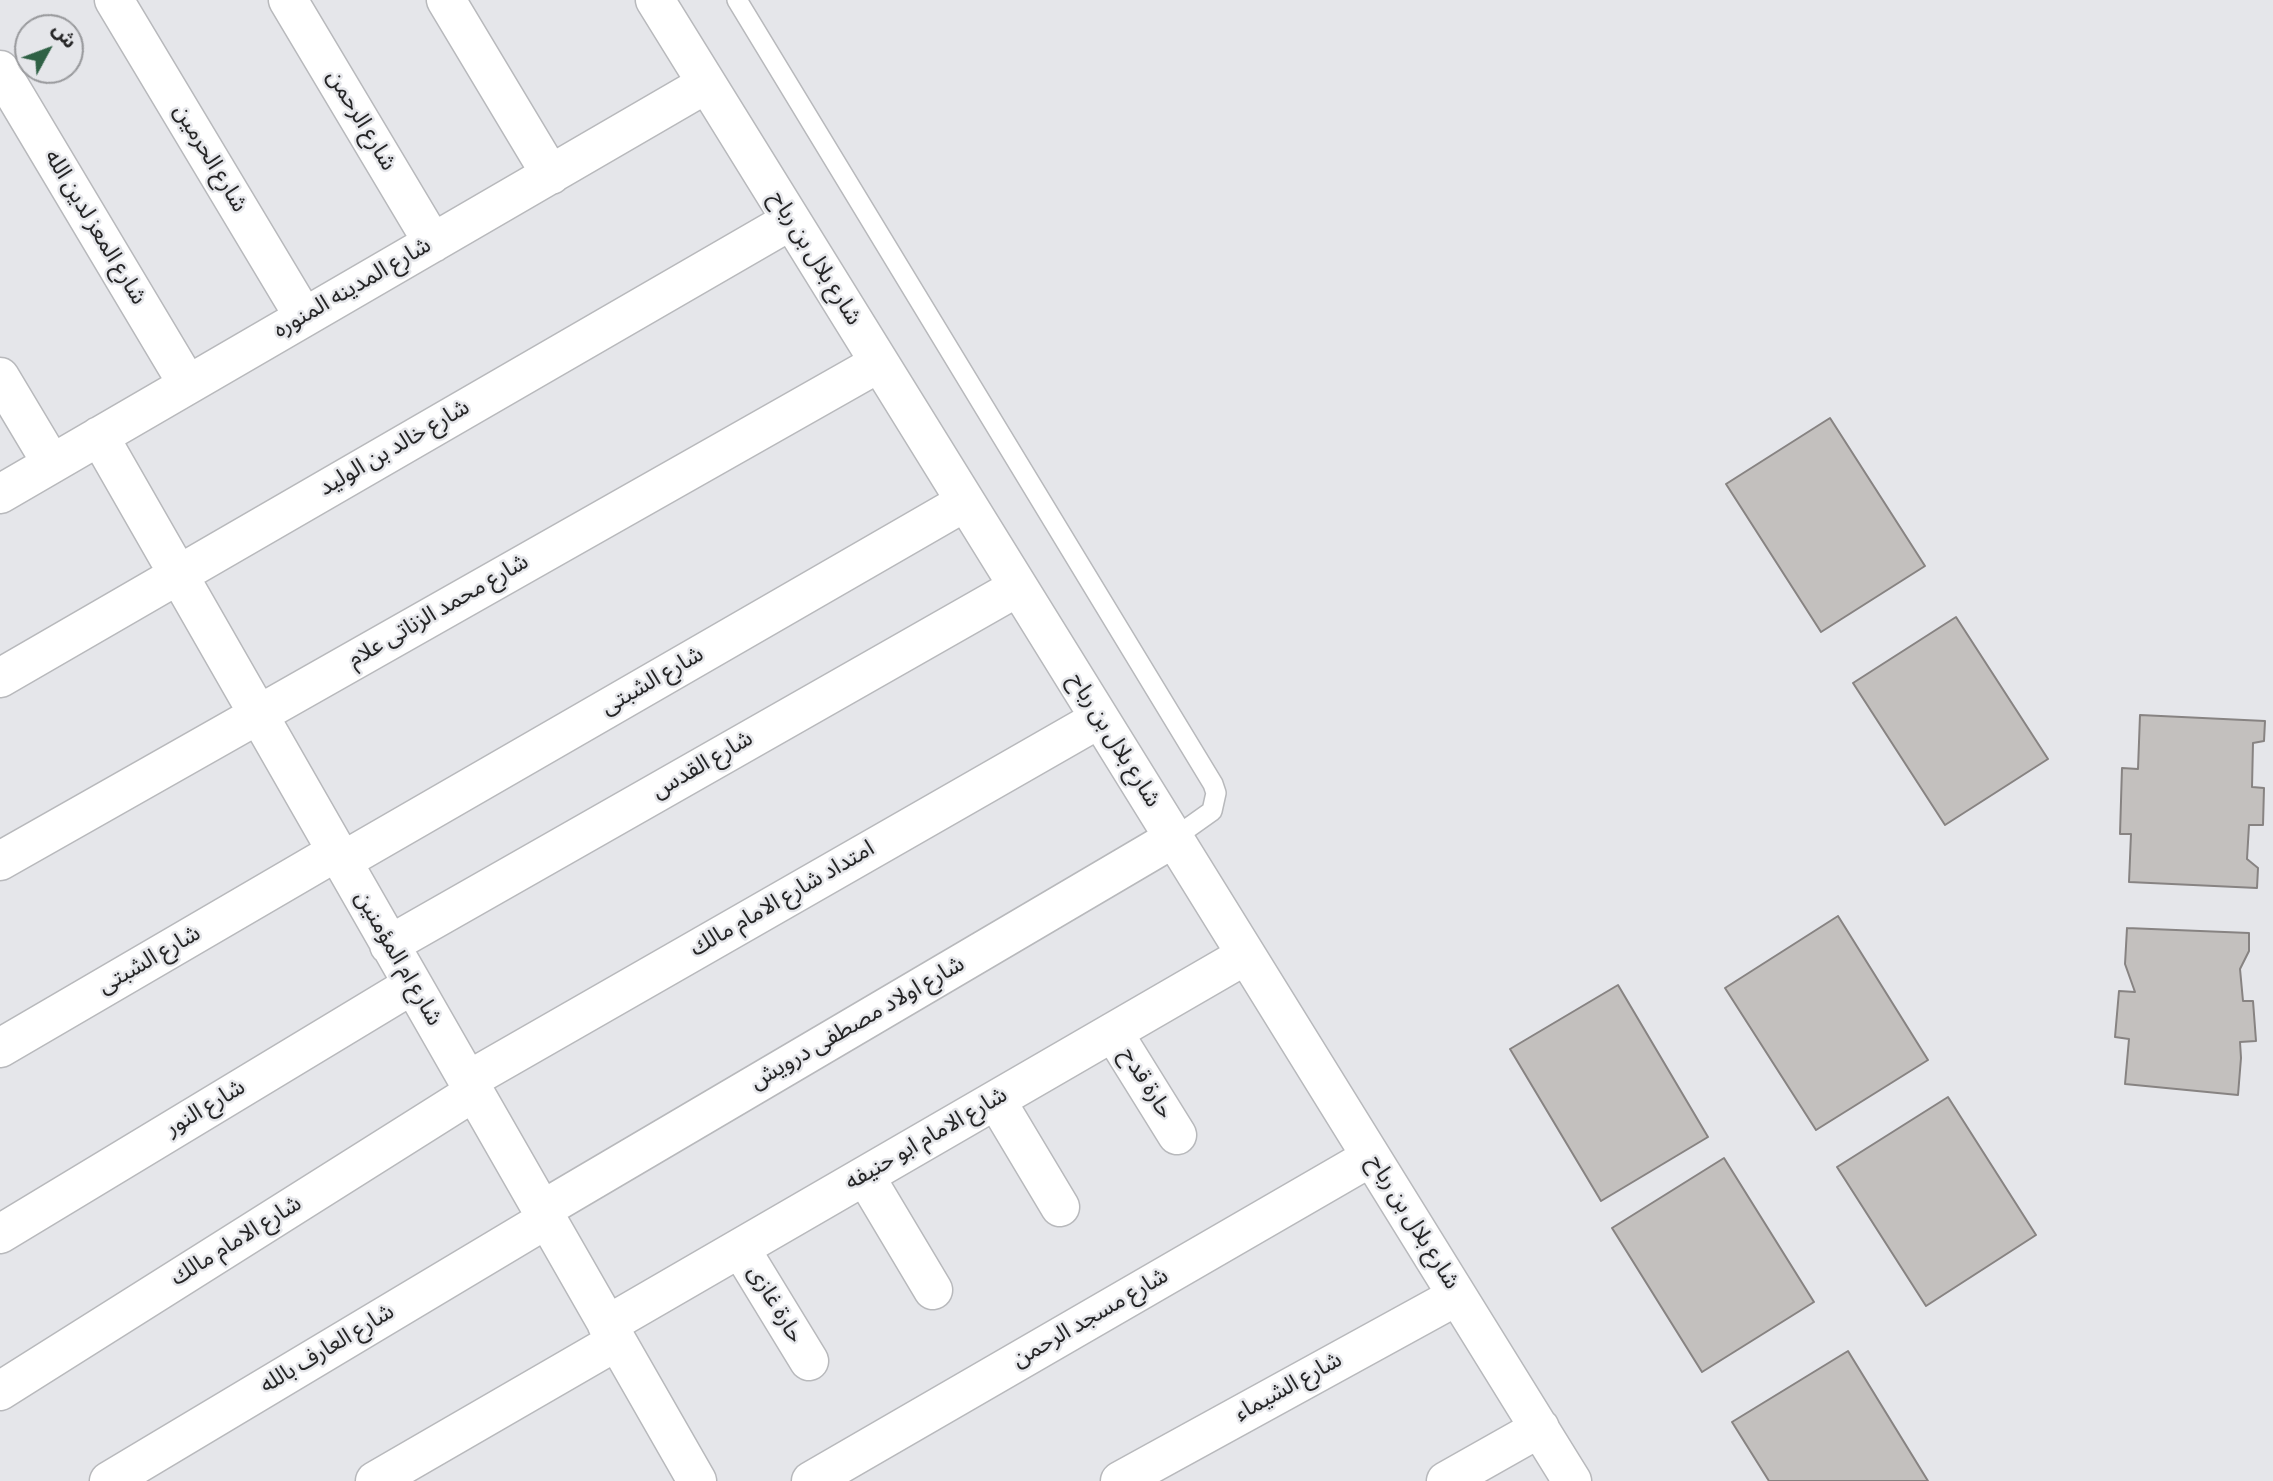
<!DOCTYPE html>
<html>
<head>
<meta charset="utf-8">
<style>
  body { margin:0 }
  #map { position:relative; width:2273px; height:1481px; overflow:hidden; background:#e5e6ea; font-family:"Source Sans 3","Noto Sans Arabic",sans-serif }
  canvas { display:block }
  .north { position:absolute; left:14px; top:14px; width:70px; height:70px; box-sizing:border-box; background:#e5e6ea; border:2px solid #98999c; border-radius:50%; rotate:49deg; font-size:19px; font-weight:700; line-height:28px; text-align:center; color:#252526 }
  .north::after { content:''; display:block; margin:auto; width:24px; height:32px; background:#2f6145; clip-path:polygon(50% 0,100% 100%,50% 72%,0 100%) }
</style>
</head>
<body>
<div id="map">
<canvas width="2273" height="1481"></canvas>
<div class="north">ش</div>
</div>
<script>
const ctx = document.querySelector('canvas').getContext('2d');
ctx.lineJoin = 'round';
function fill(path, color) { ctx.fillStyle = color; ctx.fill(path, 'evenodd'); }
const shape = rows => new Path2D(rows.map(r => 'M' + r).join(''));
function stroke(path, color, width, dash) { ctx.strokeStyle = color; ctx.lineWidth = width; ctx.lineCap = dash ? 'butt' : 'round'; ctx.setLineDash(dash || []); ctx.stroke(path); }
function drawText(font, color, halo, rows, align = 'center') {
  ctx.font = font + ' "Source Sans 3","Noto Sans Arabic",sans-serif'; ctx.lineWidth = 5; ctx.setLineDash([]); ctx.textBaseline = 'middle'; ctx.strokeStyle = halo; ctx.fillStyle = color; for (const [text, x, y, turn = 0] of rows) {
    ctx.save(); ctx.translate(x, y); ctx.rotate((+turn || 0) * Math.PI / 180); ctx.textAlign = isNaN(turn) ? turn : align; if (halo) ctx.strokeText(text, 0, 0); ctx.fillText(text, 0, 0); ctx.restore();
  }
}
const building = shape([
  [1830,418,1925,566,1821,632,1726,484,1830,418],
  [1956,617,2048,759,1945,825,1853,683,1956,617],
  [2140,715,2265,721,2264,741,2253,743,2252,787,2264,788,2263,825,2249,825,2247,859,2258,868,2257,888,2129,882,2131,834,2120,834,2122,768,2138,769,2140,715],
  [1838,916,1928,1060,1816,1130,1725,988,1838,916],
  [2127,928,2249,933,2249,951,2240,969,2243,1001,2253,1001,2256,1041,2240,1042,2241,1058,2238,1095,2125,1084,2129,1039,2115,1037,2119,991,2135,992,2125,964,2127,928],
  [1618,985,1708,1137,1601,1201,1510,1049,1618,985],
  [1948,1097,2036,1235,1926,1306,1837,1167,1948,1097],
  [1724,1158,1814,1302,1702,1372,1612,1228,1724,1158],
  [1848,1351,1928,1481,1769,1481,1732,1422,1848,1351]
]);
const service = shape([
  [737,0,1213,784,1216,793,1212,811,1174,838]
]);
const minor = shape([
  [114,0,304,317],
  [288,0,433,243],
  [446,0,551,175],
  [655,0,1572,1481],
  [0,70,188,385],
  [0,377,52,464],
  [99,436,697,1481],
  [0,494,706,84],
  [0,678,790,221],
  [0,861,879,363],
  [341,862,965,502],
  [389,945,1018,587],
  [1113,1032,1177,1135],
  [0,1048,336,852],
  [467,1081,1099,719],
  [996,1100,1060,1207],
  [865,1176,933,1290],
  [542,1210,1174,838],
  [0,1234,412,985],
  [740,1248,809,1361],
  [607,1325,1246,955],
  [0,1391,474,1092],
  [109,1481,547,1219],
  [375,1481,617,1341],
  [811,1481,1371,1157],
  [1120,1481,1457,1296],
  [1446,1481,1540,1428]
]);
const streetNames = [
  ["شارع الرحمن",360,121,59],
  ["شارع الحرمين",209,159,59],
  ["شارع المعز لدين الله",94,228,59],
  ["شارع بلال بن رباح",814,259,58],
  ["شارع المدينه المنوره",353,289,-30],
  ["شارع خالد بن الوليد",395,449,-30],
  ["شارع محمد الزناتى علام",439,612,-30],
  ["شارع الشبتى",653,682,-30],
  ["شارع بلال بن رباح",1113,741,58],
  ["شارع القدس",703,766,-30],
  ["امتداد شارع الامام مالك",783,900,-30],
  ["شارع ام المؤمنين",397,959,60],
  ["شارع الشبتى",150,961,-30],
  ["شارع اولاد مصطفى درويش",858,1024,-30],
  ["حارة قدح",1145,1084,58],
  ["شارع النور",206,1109,-31],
  ["شارع الامام ابو حنيفه",927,1140,-30],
  ["شارع بلال بن رباح",1412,1223,58],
  ["شارع الامام مالك",237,1242,-32],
  ["حارة غازى",774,1305,59],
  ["شارع مسجد الرحمن",1091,1319,-30],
  ["شارع العارف بالله",328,1350,-31],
  ["شارع الشيماء",1289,1388,-29]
];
fill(building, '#c3c0be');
stroke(building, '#878382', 2);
stroke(service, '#b8b9bc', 22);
stroke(minor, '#b8b9bc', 41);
stroke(service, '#fff', 19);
stroke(minor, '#fff', 38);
drawText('23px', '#252526', '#e5e6ea', streetNames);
</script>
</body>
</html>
